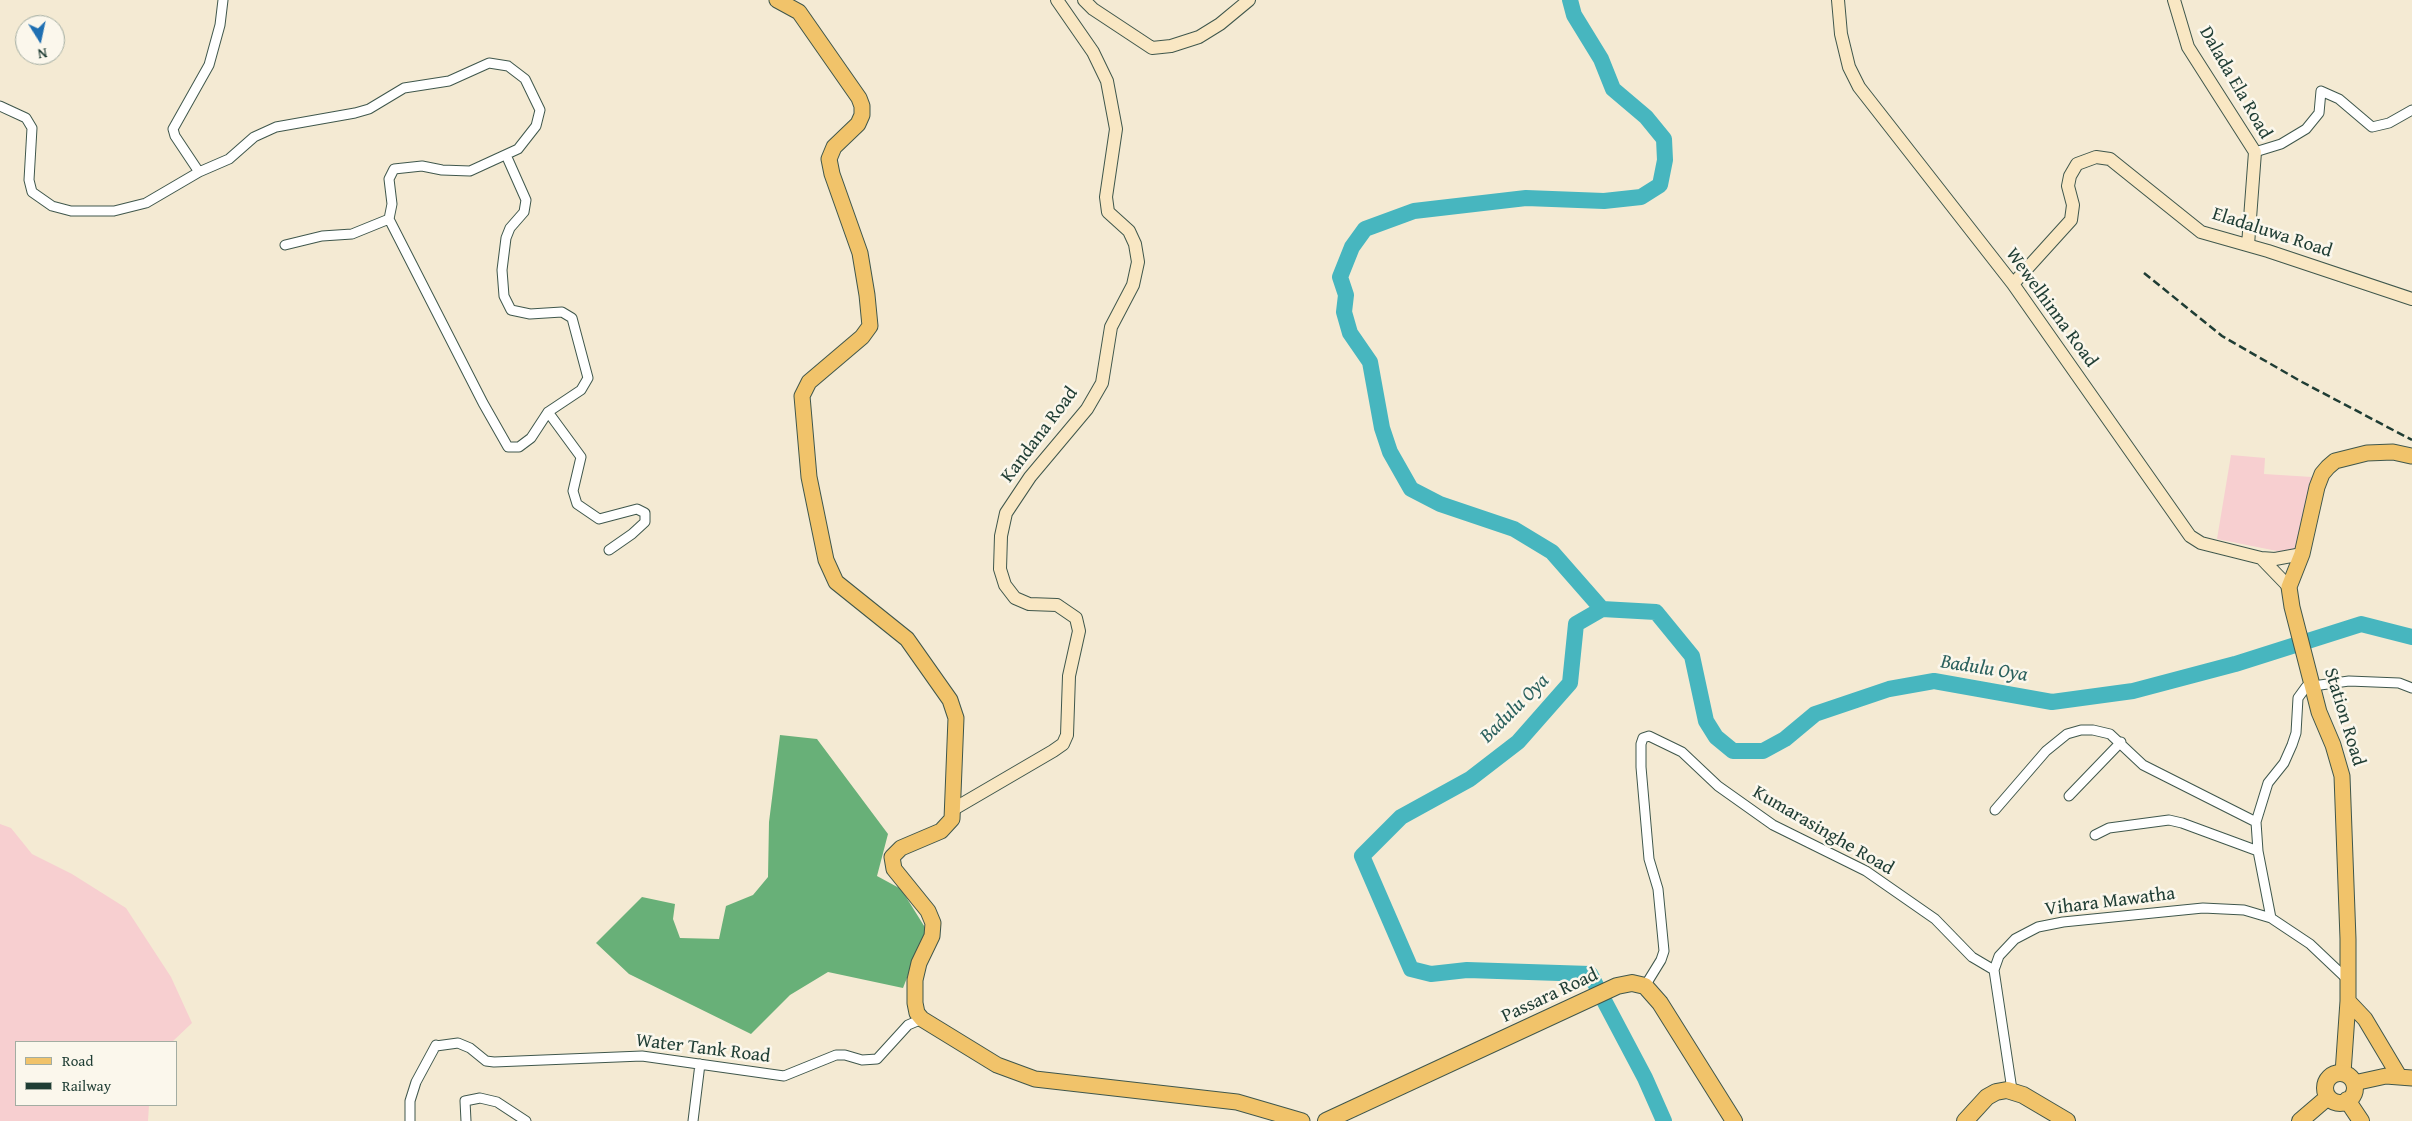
<!DOCTYPE html>
<html>
<head>
<meta charset="utf-8">
<style>
  body { margin:0 }
  #map { position:relative; width:2412px; height:1121px; overflow:hidden; background:#f4ead3; font-family:"Gentium Book Plus",serif }
  canvas { display:block }
  .legend { position:absolute; left:15px; top:1041px; width:162px; height:65px; box-sizing:border-box; background:#fbf7ec; border:1px solid #a3ada2; margin:0; padding:6px 9px; list-style:none; font-size:15px; color:#1f3d34 }
  .legend li { display:flex; align-items:center; gap:10px; height:25px }
  .legend b { width:25px; border:1px solid #a3ada2 }
  .north { position:absolute; left:15px; top:15px; width:50px; height:50px; box-sizing:border-box; background:#fbf7ec; border:1px solid #a3ada2; border-radius:50%; rotate:170deg; font-size:14px; font-weight:700; line-height:20px; text-align:center; color:#1f3d34 }
  .north::after { content:''; display:block; margin:auto; width:18px; height:22px; background:#1f6fb2; clip-path:polygon(50% 0,100% 100%,50% 72%,0 100%) }
</style>
</head>
<body>
<div id="map">
<canvas width="2412" height="1121"></canvas>
<ul class="legend">
<li><b style="height:6px;background:#f1c36a"></b>Road</li>
<li><b style="height:6px;background:#1f3d34"></b>Railway</li>
</ul>
<div class="north">N</div>
</div>
<script>
const ctx = document.querySelector('canvas').getContext('2d');
ctx.lineJoin = 'round';
function fill(path, color) { ctx.fillStyle = color; ctx.fill(path, 'evenodd'); }
const shape = rows => new Path2D(rows.map(r => 'M' + r).join(''));
function stroke(path, color, width, dash) { ctx.strokeStyle = color; ctx.lineWidth = width; ctx.lineCap = dash ? 'butt' : 'round'; ctx.setLineDash(dash || []); ctx.stroke(path); }
function drawText(font, color, halo, rows, align = 'center') {
  ctx.font = font + ' "Gentium Book Plus",serif'; ctx.lineWidth = 5; ctx.setLineDash([]); ctx.textBaseline = 'middle'; ctx.strokeStyle = halo; ctx.fillStyle = color; for (const [text, x, y, turn = 0] of rows) {
    ctx.save(); ctx.translate(x, y); ctx.rotate((+turn || 0) * Math.PI / 180); ctx.textAlign = isNaN(turn) ? turn : align; if (halo) ctx.strokeText(text, 0, 0); ctx.fillText(text, 0, 0); ctx.restore();
  }
}
const built = shape([
  [2231,455,2265,458,2264,474,2312,477,2300,535,2294,550,2277,551,2217,539],
  [0,824,11,828,32,854,72,874,126,908,171,977,192,1023,172,1042,16,1042,16,1105,149,1105,148,1121,0,1121]
]);
const forest = shape([
  [780,735,817,739,888,834,877,876,901,889,926,929,903,988,828,972,790,995,751,1034,629,974,596,943,642,897,675,904,673,919,680,938,719,939,726,906,753,895,768,877,769,822]
]);
const river = shape([
  [1570,0,1574,15,1601,59,1613,89,1646,117,1664,139,1665,160,1660,185,1641,197,1604,201,1526,198,1414,211,1365,229,1352,247,1340,277,1346,295,1344,312,1350,333,1370,362,1382,428,1390,452,1411,489,1440,504,1514,529,1552,552,1602,609],
  [1664,1121,1645,1078,1590,974,1467,970,1431,974,1411,969,1362,856,1401,817,1470,779,1518,742,1570,683,1576,624,1602,609,1656,612,1692,656,1706,721,1716,737,1733,751,1763,751,1785,739,1815,714,1889,689,1934,681,2052,702,2133,691,2235,664,2361,624,2412,637]
]);
const street = shape([
  [0,106,26,118,32,128,29,180,32,192,52,206,71,211,114,211,146,203,199,172,229,159,254,137,276,127,355,113,369,109,404,88,449,81,489,63,508,66,525,79,540,110,536,126,518,149,470,171,442,170,422,166,394,169,389,179,392,204,389,219,352,234,322,236,285,245],
  [2255,152,2281,144,2306,129,2319,113,2321,91,2339,99,2372,127,2389,123,2412,110],
  [199,172,175,136,173,129,209,65,220,25,223,0],
  [389,219,483,403,508,447,519,447,531,438,548,412,581,390,588,378,572,318,562,312,530,314,511,310,504,296,502,270,506,238,510,228,524,212,526,200,506,155],
  [548,412,581,457,573,491,577,504,599,519,637,509,645,513,645,522,632,534,609,550],
  [2069,796,2121,742],
  [1995,810,2046,751,2067,734,2081,730,2093,730,2110,734,2143,765,2256,822],
  [2095,835,2109,828,2169,820,2182,823,2258,851],
  [2271,918,2258,851,2256,822,2268,783,2284,763,2292,745,2296,733,2298,698,2306,687,2349,681,2399,683,2412,688],
  [1645,986,1661,960,1664,951,1658,889,1649,859,1641,767,1641,744,1643,738,1649,736,1682,752,1718,786,1773,825,1866,871,1935,919,1972,957,1994,970],
  [436,1046,458,1043,470,1048,486,1061,494,1062,642,1056,784,1076,836,1055,845,1055,862,1060,877,1059,908,1025,922,1019],
  [2012,1090,1994,970,1999,956,2015,939,2038,927,2063,922,2203,908,2244,910,2271,918,2310,944,2348,980],
  [410,1121,410,1101,416,1082,436,1045],
  [466,1121,465,1101,480,1098,497,1102,526,1121],
  [693,1121,700,1064]
]);
const secondary = shape([
  [1084,0,1093,9,1152,48,1171,46,1199,37,1220,24,1249,0],
  [1838,0,1841,34,1849,67,1859,87,2013,284,2190,536,2201,543,2261,558,2289,587],
  [2174,0,2188,47,2255,152,2248,245],
  [2013,284,2071,220,2073,205,2068,186,2070,176,2077,164,2096,157,2110,159,2201,232,2268,251,2412,299],
  [2261,558,2275,559,2302,554],
  [952,810,1053,751,1063,744,1067,735,1069,676,1079,631,1076,618,1057,605,1029,604,1015,598,1005,585,1000,569,1001,536,1006,513,1030,477,1087,409,1102,383,1111,327,1133,285,1138,262,1135,244,1129,231,1108,212,1106,197,1116,129,1107,81,1093,52,1057,0]
]);
const primary = shape([
  [777,0,799,12,859,98,862,106,862,115,858,124,834,147,829,159,832,174,860,253,867,295,870,326,862,337,809,382,802,396,809,477,826,560,836,582,907,639,950,700,956,718,952,819,941,831,901,848,892,857,894,869,928,911,933,923,932,936,919,963,915,980,915,1003,917,1013,922,1019,997,1065,1035,1079,1237,1102,1302,1121],
  [2348,1001,2365,1019,2399,1076],
  [2343,1073,2348,1001,2348,939,2342,776,2333,745,2319,712,2292,607,2289,587,2302,554,2317,487,2322,474,2328,467,2335,461,2367,453,2393,452,2411,456],
  [2354,1083,2386,1076,2412,1078]
]);
const highway = shape([
  '2325 1088a15 15 0 1 1 30 0a15 15 0 1 1-30 0Z',
  [2347,1100,2361,1121],
  [1326,1121,1617,986,1632,983,1645,986,1660,1003,1734,1121],
  [1965,1121,1987,1097,1996,1092,2007,1090,2023,1095,2067,1121],
  [2300,1121,2328,1097]
]);
const rail = shape([
  [2144,273,2222,336,2302,382,2412,440]
]);
const streetNames = [
  ["Dalada Ela Road",2235,83,60],
  ["Eladaluwa Road",2272,233,18],
  ["Wewelhinna Road",2051,308,54],
  ["Kandana Road",1040,435,-53],
  ["Station Road",2344,717,73],
  ["Kumarasinghe Road",1823,831,30],
  ["Vihara Mawatha",2110,902,-7],
  ["Passara Road",1550,996,-25],
  ["Water Tank Road",703,1049,7]
];
const waterNames = [
  ["Badulu Oya",1984,669,9],
  ["Badulu Oya",1515,709,-45]
];
fill(built, '#f7cfd0');
fill(forest, '#68b078');
stroke(river, '#47b6bf', 16);
stroke(street, '#3f574c', 11);
stroke(secondary, '#3f574c', 14);
stroke(primary, '#3f574c', 17);
stroke(highway, '#3f574c', 18);
stroke(street, '#fff', 9);
stroke(secondary, '#f9e7c3', 12);
stroke(primary, '#f1c36a', 15);
stroke(highway, '#f1c36a', 16);
stroke(rail, '#1f3d34', 2.5, [8, 4]);
drawText('19px', '#1f3d34', '#fbf7ec', streetNames);
drawText('italic 20px', '#2b615e', '#fbf7ec', waterNames);
</script>
</body>
</html>
